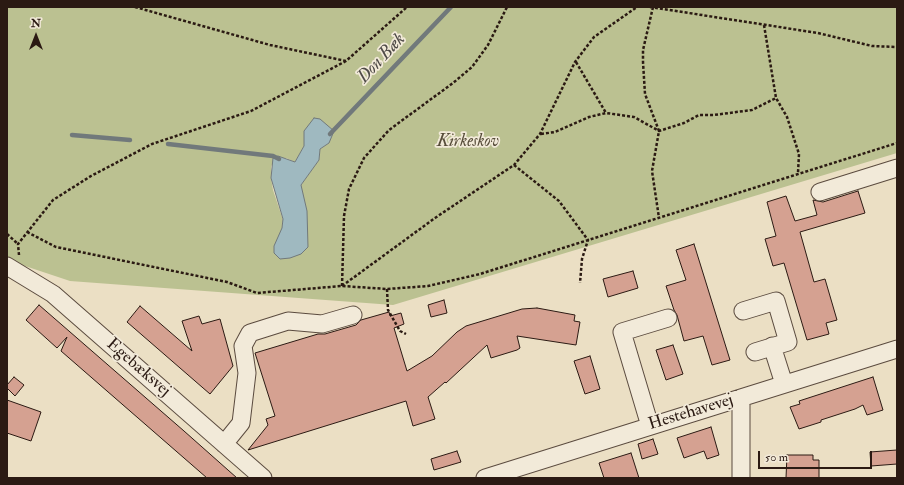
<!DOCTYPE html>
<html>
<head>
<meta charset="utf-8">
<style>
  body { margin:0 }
  #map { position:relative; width:904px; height:485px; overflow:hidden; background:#ebdfc4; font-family:"IM FELL Double Pica",serif }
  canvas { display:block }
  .frame { position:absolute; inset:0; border:8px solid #2b1a13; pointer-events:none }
  .north { position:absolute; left:16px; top:16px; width:40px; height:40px; -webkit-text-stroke:3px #f2ead9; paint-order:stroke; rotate:0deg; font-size:11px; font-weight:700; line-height:16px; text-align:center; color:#2b1a13 }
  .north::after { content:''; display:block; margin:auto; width:14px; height:18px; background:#2b1a13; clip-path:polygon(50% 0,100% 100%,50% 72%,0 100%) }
  .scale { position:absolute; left:758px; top:451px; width:114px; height:18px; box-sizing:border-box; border:2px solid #2b1a13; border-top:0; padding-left:5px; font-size:12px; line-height:14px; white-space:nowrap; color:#2b1a13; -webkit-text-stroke:3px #f2ead9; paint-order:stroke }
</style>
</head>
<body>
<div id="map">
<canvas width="904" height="485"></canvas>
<div class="frame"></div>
<div class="north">N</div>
<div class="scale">50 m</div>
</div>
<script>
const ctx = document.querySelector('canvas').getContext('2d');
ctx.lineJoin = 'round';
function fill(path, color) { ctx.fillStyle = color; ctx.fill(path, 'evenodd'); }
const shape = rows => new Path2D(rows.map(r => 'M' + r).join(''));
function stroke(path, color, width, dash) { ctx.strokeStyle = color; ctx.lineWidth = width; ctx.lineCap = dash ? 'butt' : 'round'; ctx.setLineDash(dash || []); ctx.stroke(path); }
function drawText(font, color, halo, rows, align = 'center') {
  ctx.font = font + ' "IM FELL Double Pica",serif'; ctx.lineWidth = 3.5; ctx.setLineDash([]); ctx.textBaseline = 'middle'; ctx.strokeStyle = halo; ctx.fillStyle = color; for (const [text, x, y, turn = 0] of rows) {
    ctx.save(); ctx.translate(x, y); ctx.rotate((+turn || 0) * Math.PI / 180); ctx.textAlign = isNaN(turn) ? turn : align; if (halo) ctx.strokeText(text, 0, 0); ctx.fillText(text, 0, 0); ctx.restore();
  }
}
const green = shape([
  [7,7,897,7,897,153,393,305,70,281,7,260],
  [304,131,329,143,320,149,319,160,301,185,274,246,282,228,283,220,273,190,271,178,271,167,273,162,286,158,295,162,304,146]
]);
const water = shape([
  [314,118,320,119,334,131,329,143,320,149,319,160,301,185,307,211,308,247,301,254,290,258,280,259,274,253,274,246,282,228,283,219,271,178,273,158,278,156,295,162,304,146,304,131,314,118]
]);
const stream = shape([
  [330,134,451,7],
  [72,135,130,140],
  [168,144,273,156,279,159]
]);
const building = shape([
  [858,191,865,213,800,232,814,282,825,279,837,320,826,323,829,334,807,340,784,263,773,266,765,239,776,236,767,202,786,196,795,221,817,215,813,200,823,202,858,191],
  [694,244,730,360,712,365,703,336,684,341,677,315,674,310,666,286,686,280,676,250,694,244],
  [633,271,638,288,608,297,603,279,633,271],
  [444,300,447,313,431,317,428,305,444,300],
  [39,305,184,431,237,478,207,478,61,351,67,337,57,348,26,320,39,305],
  [140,306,192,351,182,321,199,316,202,324,220,319,233,366,210,394,127,322,140,306],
  [537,308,575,315,574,321,580,322,576,345,517,336,520,348,517,350,491,358,487,345,446,383,445,382,428,397,435,419,413,426,406,401,248,450,268,425,266,419,275,416,255,353,318,334,325,334,356,325,361,320,389,312,390,316,401,313,404,324,394,328,407,371,432,356,457,332,466,326,522,309,537,308],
  [673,345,683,374,666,380,656,350,673,345],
  [590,356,600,389,585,394,574,361,590,356],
  [14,377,24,385,15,396,7,388,7,385,14,377],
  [873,377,883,410,867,415,863,405,855,409,821,420,821,422,799,429,790,407,800,404,799,401,873,377],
  [7,400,41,412,31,441,7,433,7,400],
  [711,427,719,455,707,459,704,451,684,458,677,438,711,427],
  [653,439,658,454,642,459,638,444,653,439],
  [897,450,897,464,871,466,870,452,897,450],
  [457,451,461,462,434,470,431,459,457,451],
  [631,453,639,478,604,478,599,463,631,453],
  [787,455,813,455,813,460,819,460,819,478,786,478,787,455]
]);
const path = shape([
  [135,7,270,45,346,61],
  [650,7,818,33,872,46,897,47],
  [653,7,643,50,643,62,645,94,659,131,652,171,659,218],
  [764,25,776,98,787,117,799,154,798,173],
  [576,62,606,113],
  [541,134,555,132,589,117,606,113,634,117,659,131,684,123,699,115,714,115,752,110,776,98],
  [514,165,559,201,588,240,582,259,580,283],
  [27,232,56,247,227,282,257,293,342,286,387,289,428,286,480,274,897,143],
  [7,234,18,244],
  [19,255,18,244,53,200,91,176,152,144,251,111,346,61,407,7],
  [342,286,435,218,514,165,540,134,575,62,594,37,637,7],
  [342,286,344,216,349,189,364,158,389,130,453,83,472,67,488,45,507,7],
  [387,289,388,310,400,331,406,334]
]);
const minor = shape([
  [820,192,897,168],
  [7,266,53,294,263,478],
  [743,311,776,301,788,342,755,352],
  [772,346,784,384],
  [741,398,741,478],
  [650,426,622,332,668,318],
  [224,444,241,423,247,373,243,346,250,333,288,321,322,324,353,315],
  [485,478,897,349]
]);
const parkNames = [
  ["Kirkeskov",468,142]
];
const streetNames = [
  ["Egebæksvej",138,368,41],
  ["Hestehavevej",691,413,-17]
];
const waterNames = [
  ["Don Bæk",382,59,-47]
];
fill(green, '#bbc191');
fill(water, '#9fb9c0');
stroke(water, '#71797b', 1);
stroke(stream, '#71797b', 4.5);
fill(building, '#d5a191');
stroke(building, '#2b1a13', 1);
stroke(minor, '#5b4b3f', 19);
stroke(path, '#2b1a13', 2.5, [3, 2]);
stroke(minor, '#f2ead9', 17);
drawText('italic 17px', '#564c39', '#f2ead9', parkNames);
drawText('17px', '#2b1a13', '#f2ead9', streetNames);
drawText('italic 18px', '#4e4a47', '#f2ead9', waterNames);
</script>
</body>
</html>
